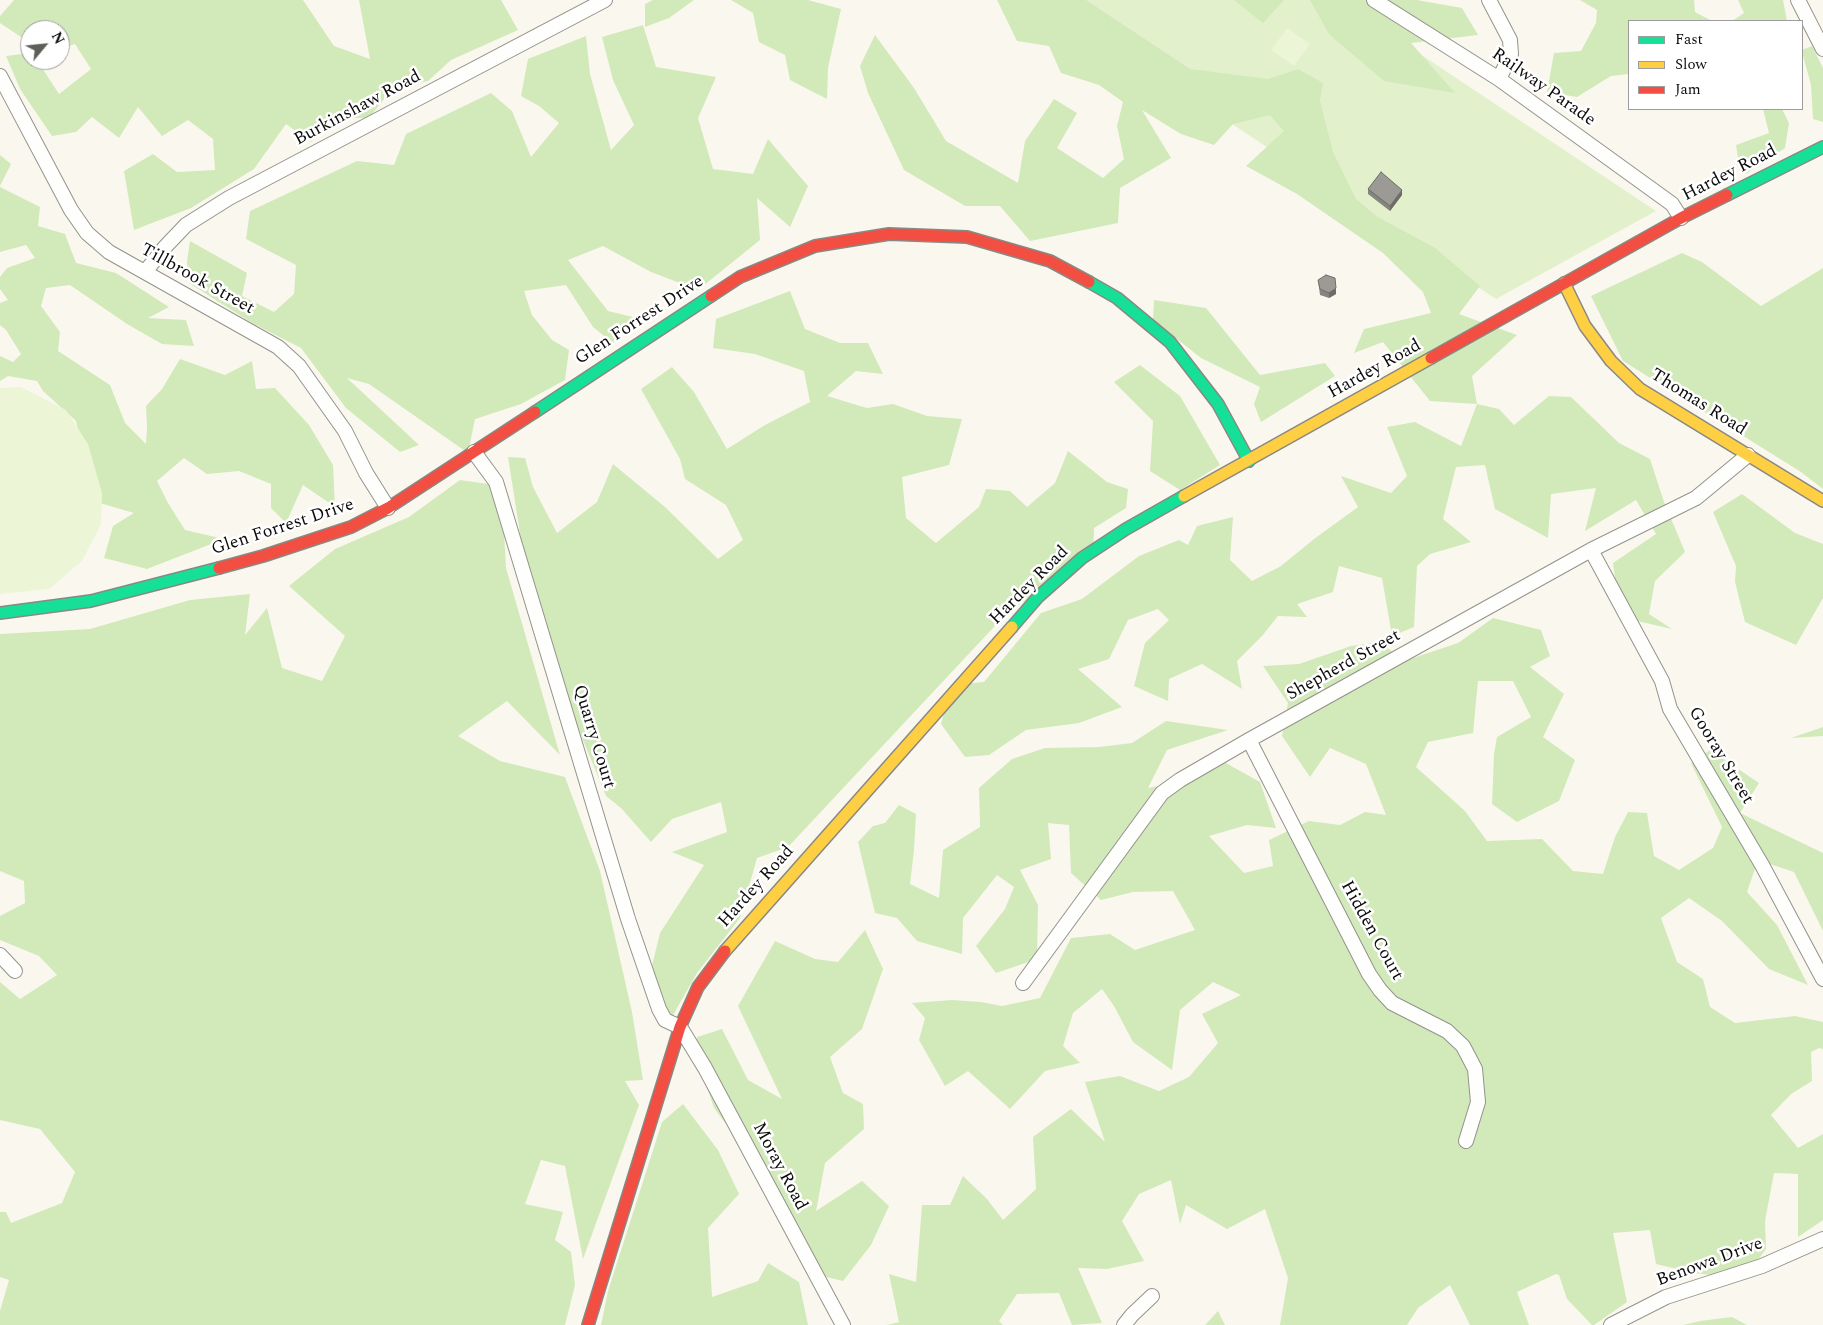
<!DOCTYPE html>
<html>
<head>
<meta charset="utf-8">
<style>
  body { margin:0 }
  #map { position:relative; width:1823px; height:1325px; overflow:hidden; background:#faf8ee; font-family:Spectral,serif }
  canvas { display:block }
  .legend { position:absolute; left:1628px; top:20px; width:175px; height:90px; box-sizing:border-box; background:#fff; border:1px solid #9d9d9d; margin:0; padding:6px 9px; list-style:none; font-size:15px; color:#0b0b0b }
  .legend li { display:flex; align-items:center; gap:10px; height:25px }
  .legend b { width:25px; border:1px solid #9d9d9d }
  .north { position:absolute; left:20px; top:20px; width:50px; height:50px; box-sizing:border-box; background:#fff; border:1px solid #9d9d9d; border-radius:50%; rotate:62deg; font-size:14px; font-weight:700; line-height:20px; text-align:center; color:#0b0b0b }
  .north::after { content:''; display:block; margin:auto; width:18px; height:22px; background:#5f5e5a; clip-path:polygon(50% 0,100% 100%,50% 72%,0 100%) }
</style>
</head>
<body>
<div id="map">
<canvas width="1823" height="1325"></canvas>
<ul class="legend">
<li><b style="height:6px;background:#16e098"></b>Fast</li>
<li><b style="height:6px;background:#ffcf43"></b>Slow</li>
<li><b style="height:6px;background:#f24e42"></b>Jam</li>
</ul>
<div class="north">N</div>
</div>
<script>
const ctx = document.querySelector('canvas').getContext('2d');
ctx.lineJoin = 'round';
function fill(path, color) { ctx.fillStyle = color; ctx.fill(path, 'evenodd'); }
const shape = rows => new Path2D(rows.map(r => 'M' + r).join(''));
function stroke(path, color, width, dash) { ctx.strokeStyle = color; ctx.lineWidth = width; ctx.lineCap = dash ? 'butt' : 'round'; ctx.setLineDash(dash || []); ctx.stroke(path); }
function drawText(font, color, halo, rows, align = 'center') {
  ctx.font = font + ' Spectral,serif'; ctx.lineWidth = 5; ctx.setLineDash([]); ctx.textBaseline = 'middle'; ctx.strokeStyle = halo; ctx.fillStyle = color; for (const [text, x, y, turn = 0] of rows) {
    ctx.save(); ctx.translate(x, y); ctx.rotate((+turn || 0) * Math.PI / 180); ctx.textAlign = isNaN(turn) ? turn : align; if (halo) ctx.strokeText(text, 0, 0); ctx.fillText(text, 0, 0); ctx.restore();
  }
}
const green = shape([
  [1045,0,1339,0,1656,211,1496,299]
]);
const forest = shape([
  [14,0,303,0,334,46,370,59,359,0,501,0,518,30,451,60,428,81,392,89,369,118,332,118,311,142,286,124,254,169,191,208,134,230,124,171,153,154,177,172,215,170,213,139,188,120,162,136,138,107,119,138,92,117,76,132,52,136,20,89,6,56,30,53,30,60,37,60,59,94,91,69,75,44,60,49,60,30,30,30,30,43,0,23,0,16],
  [653,0,694,0,669,18,645,27,645,4],
  [731,0,808,0,841,9,828,68,827,99,790,80,785,55,759,42,753,13],
  [997,0,1086,0,1190,69,1268,79,1298,69,1323,83,1320,101,1333,152,1356,199,1376,216,1435,248,1480,286,1459,314,1517,335,1472,376,1477,404,1499,409,1514,425,1549,396,1571,397,1619,443,1650,459,1664,502,1685,552,1655,581,1649,614,1672,629,1620,617,1613,563,1656,534,1636,500,1585,531,1596,488,1551,494,1548,538,1495,509,1485,465,1456,467,1443,519,1471,542,1430,554,1417,566,1414,627,1392,636,1382,578,1339,566,1333,592,1297,604,1307,617,1278,616,1262,636,1237,661,1242,689,1202,664,1169,679,1168,701,1134,686,1145,643,1169,620,1158,609,1128,620,1109,659,1078,669,1122,707,1079,723,1026,730,989,755,965,757,941,724,951,685,984,682,1041,613,1082,599,1139,556,1179,540,1188,545,1197,526,1233,517,1230,560,1252,581,1281,566,1314,539,1358,507,1341,476,1391,493,1407,476,1387,427,1415,422,1461,446,1477,404,1430,401,1383,342,1354,353,1364,329,1431,313,1423,292,1383,253,1297,194,1246,166,1284,131,1270,115,1233,124,1214,145,1181,134,1142,110,1171,158,1120,188,1118,223,1030,241,1000,206,965,206,904,170,868,93,860,66,875,35,914,88,946,141,1018,183,1025,141,1054,99,1077,113,1057,148,1103,178,1124,159,1117,126,1123,102,1099,85,1061,73,1049,46,1017,41],
  [1234,0,1284,0,1263,23],
  [1310,0,1417,0,1462,8,1478,35,1411,43,1455,93,1384,81,1329,34],
  [1580,0,1694,0,1695,12,1712,21,1629,21,1629,74,1611,76,1577,97,1547,92,1554,53,1581,51,1596,23,1597,10],
  [1738,0,1783,0,1787,21,1732,21,1744,13],
  [643,25,656,67,716,77,698,118,713,169,753,174,768,139,808,186,790,227,757,198,760,240,698,290,651,272,603,246,568,260,608,311,637,318,613,343,593,327,566,285,524,291,532,315,552,340,569,350,565,380,521,404,475,419,468,453,369,384,347,378,419,445,400,452,346,408,301,348,252,323,189,283,187,262,190,241,247,273,242,296,274,312,294,294,296,265,246,239,250,211,357,161,394,165,406,134,491,93,512,111,531,157,559,123,539,106,521,96,528,59,586,36,590,74,611,150,634,125,613,80,602,37],
  [1812,46,1823,68,1823,122,1813,119,1811,85,1802,52,1802,50],
  [1763,109,1782,109,1789,123,1785,148,1746,174,1738,158,1736,145,1769,133],
  [0,155,11,164,0,186],
  [0,187,40,207,38,226,65,234,76,263,116,273,169,307,148,318,186,320,194,346,162,344,127,324,70,285,46,288,41,306,60,332,58,351,110,385,125,423,146,444,147,428,146,406,162,389,180,359,225,375,252,361,256,389,275,388,309,425,333,465,335,507,303,485,286,523,271,508,271,484,239,471,207,474,184,458,157,481,168,503,185,530,224,539,147,569,104,558,113,526,134,513,93,501,76,421,43,391,37,381,8,376,0,381,0,356,13,362,21,354,6,330,0,325,0,303,8,300,0,289,0,277,7,268,35,258,26,245,0,252],
  [1682,253,1702,262,1761,306,1823,268,1823,489,1801,472,1623,361,1591,296],
  [790,291,805,329,840,343,868,343,883,374,856,371,827,396,867,408,893,404,927,416,962,419,949,465,902,477,906,518,936,543,979,507,986,489,1010,491,1027,507,1055,483,1068,451,1107,482,1128,489,1126,508,1094,528,1093,555,1007,613,788,847,757,858,740,918,697,973,672,1017,649,978,660,933,704,865,672,852,727,832,721,802,672,819,651,842,621,808,606,796,562,689,522,546,508,457,525,458,533,487,557,533,597,502,613,464,665,507,718,559,743,540,726,505,685,479,680,459,641,389,672,367,694,392,727,449,765,425,810,402,804,371,755,354,713,348,716,319],
  [1154,300,1206,308,1260,375,1325,363,1335,376,1261,422,1254,404,1260,387,1201,358,1153,320],
  [1140,365,1180,396,1220,465,1180,490,1150,471,1153,421,1114,382],
  [460,480,495,485,502,496,506,568,560,755,507,701,458,736,500,761,565,777,600,871,632,1012,643,1080,625,1081,639,1105,583,1259,565,1166,541,1160,525,1204,563,1212,555,1240,571,1252,575,1285,565,1325,0,1325,0,1311,9,1280,0,1277,0,1212,6,1212,11,1223,62,1203,75,1172,40,1129,0,1120,0,982,20,999,57,975,39,956,0,940,0,916,25,903,24,881,0,871,0,634,90,629,190,600,250,594,245,635,267,608,282,668,322,681,345,636,289,586,335,549,409,517],
  [1742,494,1795,533,1823,544,1823,598,1796,645,1745,622,1735,582,1736,566,1713,512],
  [1493,618,1541,630,1550,656,1530,667,1564,694,1543,737,1575,760,1559,801,1517,822,1492,804,1494,754,1497,737,1531,717,1513,681,1478,681,1473,733,1428,742,1416,767,1465,811,1487,841,1542,839,1573,871,1603,874,1615,837,1628,812,1647,813,1654,856,1679,870,1713,848,1722,827,1691,763,1710,750,1759,783,1740,813,1823,853,1823,931,1794,872,1758,860,1747,892,1777,925,1808,985,1769,969,1722,921,1689,898,1661,918,1677,962,1703,979,1710,1007,1735,1023,1795,1016,1823,1022,1823,1049,1819,1048,1811,1052,1812,1081,1791,1094,1771,1115,1798,1148,1823,1134,1823,1220,1798,1237,1798,1174,1774,1173,1765,1221,1766,1249,1744,1279,1694,1273,1656,1264,1650,1230,1613,1233,1627,1302,1594,1325,1592,1325,1567,1299,1559,1275,1556,1274,1517,1292,1529,1325,1470,1325,1450,1285,1418,1308,1407,1325,1280,1325,1288,1278,1265,1209,1227,1229,1186,1205,1180,1224,1171,1180,1139,1194,1122,1221,1144,1261,1107,1269,1078,1268,1102,1323,1072,1325,1059,1293,1017,1294,999,1321,1003,1325,887,1325,899,1322,889,1274,916,1282,922,1205,950,1205,963,1176,987,1199,1003,1220,1036,1189,1033,1137,1071,1109,1105,1142,1085,1082,1120,1076,1159,1091,1189,1077,1218,1043,1202,1014,1241,995,1213,982,1180,1010,1172,1070,1133,1042,1114,1006,1102,989,1073,1013,1063,1046,1080,1063,1045,1071,1010,1109,968,1071,945,1086,919,1040,925,1018,912,1003,952,1000,981,1002,1002,1006,1040,998,1071,938,1110,934,1135,950,1195,930,1173,891,1133,892,1101,900,1071,873,1069,825,1048,823,1051,859,1020,870,1038,905,1037,959,996,973,976,946,1005,909,1014,887,997,875,963,918,962,954,917,941,897,918,875,913,858,842,873,826,885,823,899,805,916,814,914,850,910,884,939,898,943,850,980,827,979,788,1012,759,1045,748,1099,747,1132,743,1166,721,1228,730,1167,750,1148,788,1180,782,1215,757,1260,782,1276,828,1247,825,1209,836,1244,873,1273,866,1269,840,1309,821,1340,825,1365,812,1386,815,1366,764,1330,748,1310,777,1282,736,1288,703,1263,666,1299,664,1351,646,1380,642,1404,661,1458,643],
  [1823,727,1823,736,1791,738],
  [865,930,883,969,862,1029,830,1057,843,1093,863,1104,864,1129,825,1163,816,1211,862,1181,889,1206,871,1245,843,1281,810,1273,738,1140,714,1108,696,1054,697,1037,722,1029,748,1080,782,1099,738,1006,775,941,815,959,838,962],
  [683,1104,718,1150,739,1194,708,1228,712,1297,758,1281,768,1263,799,1282,808,1325,601,1325,608,1291,662,1122],
  [1218,1311,1225,1325,1205,1325],
  [1732,1317,1747,1325,1683,1325,1700,1321]
]);
const pitch = shape([
  [1287,28,1310,44,1294,66,1271,50],
  [21,387,66,410,88,444,102,493,101,524,82,561,49,589,0,594,0,388]
]);
const street = shape([
  [1374,0,1499,79,1672,204,1681,218],
  [1489,0,1510,40,1511,54,1499,79],
  [1798,0,1823,49],
  [0,76,71,210,87,233,109,252,278,347,299,366,345,431,366,473,388,508],
  [145,272,165,247,186,225,229,198,605,0],
  [474,452,496,482,628,919,659,1009,665,1020,680,1027,705,1068,843,1325],
  [1591,550,1662,681,1670,709,1762,865,1823,979],
  [1249,740,1369,974,1380,990,1392,1003,1447,1031,1463,1046,1475,1069,1478,1102,1466,1141],
  [0,955,15,971],
  [1023,983,1162,793,1180,780,1249,740,1591,550,1696,498,1748,455],
  [1124,1325,1132,1315,1152,1296],
  [1611,1325,1666,1297,1762,1266,1823,1239]
]);
const fast = shape([
  [1727,195,1823,147],
  [1089,282,1117,298,1170,342,1218,404,1249,461],
  [535,412,711,296],
  [0,613,91,601,219,568],
  [1012,627,1038,597,1082,558,1126,529,1184,496]
]);
const slow = shape([
  [1564,283,1585,326,1611,361,1640,389,1823,501],
  [1184,496,1431,358],
  [725,951,1012,627]
]);
const jam = shape([
  [711,296,740,277,815,246,889,234,967,237,1050,261,1089,282],
  [1431,358,1681,218,1727,195],
  [219,568,263,556,351,527,388,508,535,412],
  [588,1325,680,1027,698,987,725,951]
]);
const wall = shape([
  [1368,189,1402,195,1390,211,1368,194],
  [1318,280,1336,294,1329,298,1320,295]
]);
const shadedWall = shape([
  [1402,190,1402,195,1390,211,1390,206],
  [1336,288,1336,294,1329,298,1329,293]
]);
const building = shape([
  [1381,172,1402,190,1390,206,1368,189,1381,172],
  [1326,275,1335,278,1336,288,1329,293,1320,289,1318,280,1326,275]
]);
const streetNames = [
  ["Railway Parade",1543,88,35],
  ["Burkinshaw Road",358,109,-28],
  ["Hardey Road",1730,174,-27],
  ["Tillbrook Street",197,280,29],
  ["Glen Forrest Drive",640,321,-33],
  ["Hardey Road",1375,370,-29],
  ["Thomas Road",1698,403,32],
  ["Glen Forrest Drive",283,528,-18],
  ["Hardey Road",1030,586,-45],
  ["Shepherd Street",1344,666,-29],
  ["Quarry Court",593,737,73],
  ["Gooray Street",1720,756,59],
  ["Hardey Road",757,887,-48],
  ["Hidden Court",1371,931,61],
  ["Moray Road",779,1167,62],
  ["Benowa Drive",1710,1263,-20]
];
fill(green, '#e2f1cc');
fill(forest, '#d2e9ba');
fill(pitch, '#ecf5d6');
stroke(street, '#93928d', 16);
stroke(fast, '#898884', 14);
stroke(slow, '#898884', 14);
stroke(jam, '#898884', 14);
stroke(street, '#fefefc', 14);
stroke(fast, '#16e098', 11);
stroke(slow, '#ffcf43', 11);
stroke(jam, '#f24e42', 11);
fill(wall, '#86847f');
fill(shadedWall, '#6d6c68');
fill(building, '#9c9a94');
stroke(building, '#6d6c68', 1);
drawText('18px', '#0b0b0b', '#fff', streetNames);
</script>
</body>
</html>
